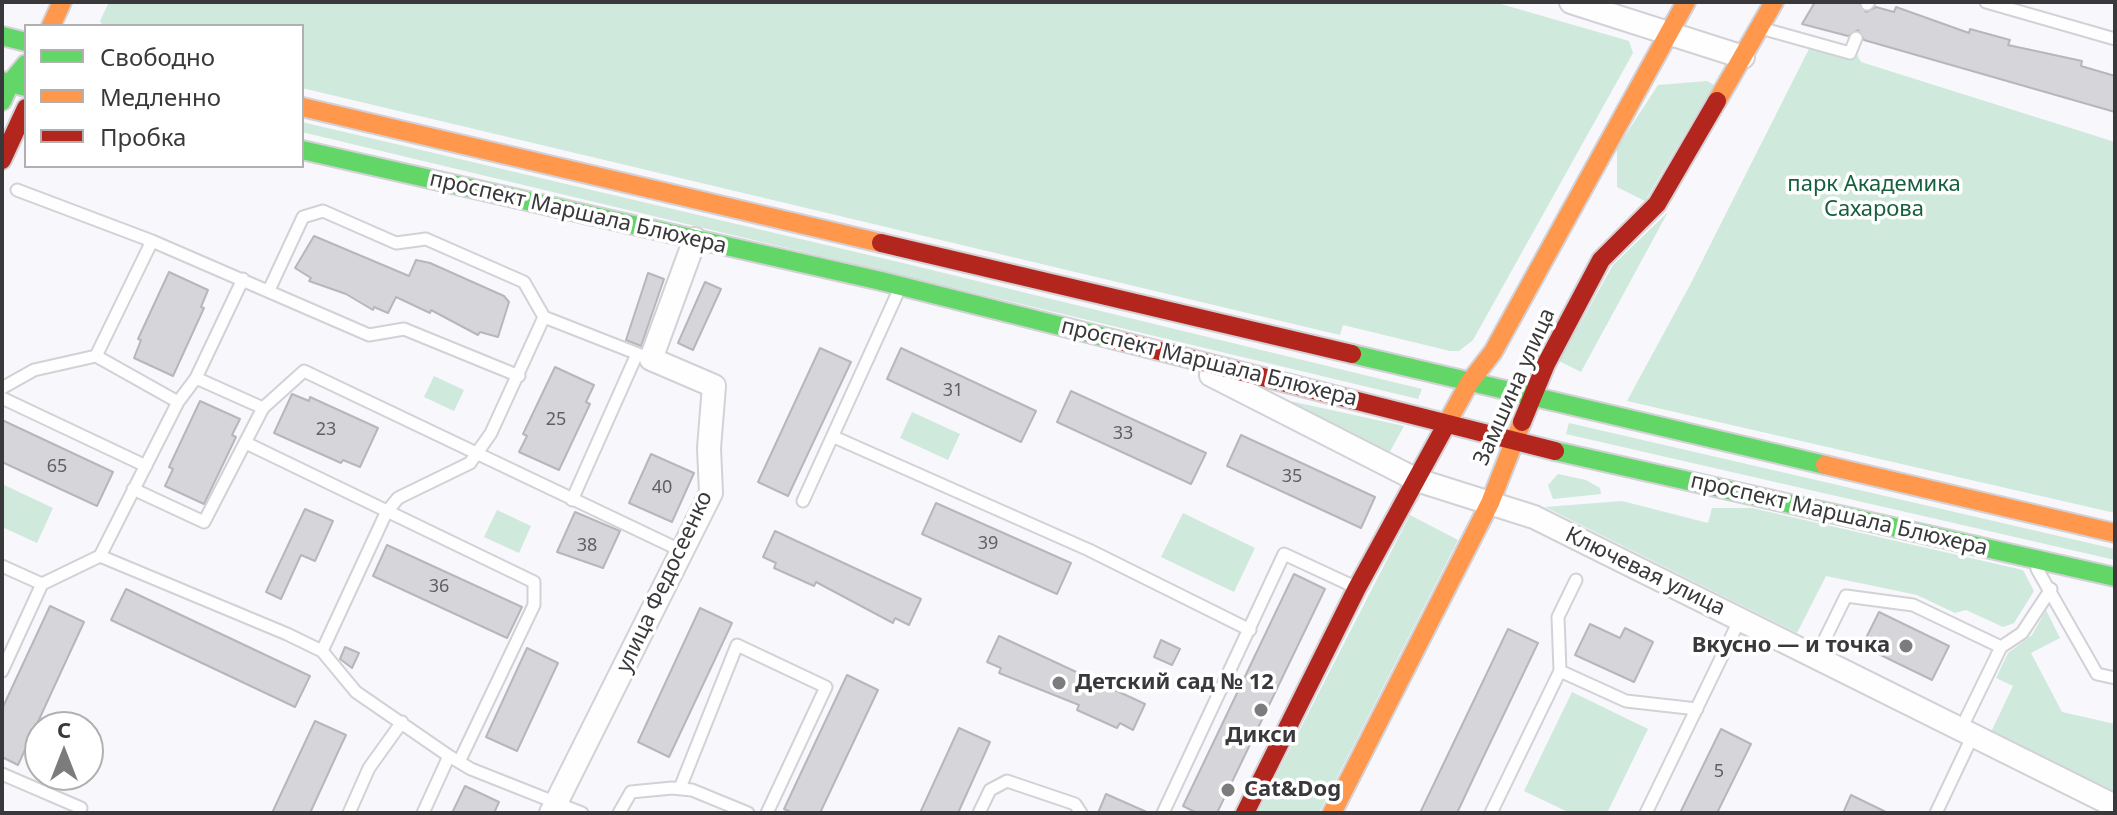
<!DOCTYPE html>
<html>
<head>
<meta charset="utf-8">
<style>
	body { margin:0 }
	#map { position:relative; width:2117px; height:815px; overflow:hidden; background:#f7f7fc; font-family:"Noto Sans",sans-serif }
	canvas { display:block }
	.frame { position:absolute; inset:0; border:4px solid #39393c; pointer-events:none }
	.legend { position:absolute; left:24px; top:24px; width:280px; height:144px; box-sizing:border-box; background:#fff; border:2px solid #b0b0b1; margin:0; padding:10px 14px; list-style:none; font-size:24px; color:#39393c }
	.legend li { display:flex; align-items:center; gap:16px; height:40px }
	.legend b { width:40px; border:2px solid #b0b0b1 }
	.north { position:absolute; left:24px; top:711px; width:80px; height:80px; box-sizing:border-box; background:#fff; border:2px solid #b0b0b1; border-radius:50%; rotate:0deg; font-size:22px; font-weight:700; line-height:32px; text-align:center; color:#39393c }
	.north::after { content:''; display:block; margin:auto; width:28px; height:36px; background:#7c7c7f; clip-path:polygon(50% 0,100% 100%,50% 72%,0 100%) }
</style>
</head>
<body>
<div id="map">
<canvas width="2117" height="815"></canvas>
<div class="frame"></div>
<ul class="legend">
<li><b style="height:10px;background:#63d668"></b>Свободно</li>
<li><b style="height:10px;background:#ff974d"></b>Медленно</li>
<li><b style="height:10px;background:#b3261e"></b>Пробка</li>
</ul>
<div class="north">С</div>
</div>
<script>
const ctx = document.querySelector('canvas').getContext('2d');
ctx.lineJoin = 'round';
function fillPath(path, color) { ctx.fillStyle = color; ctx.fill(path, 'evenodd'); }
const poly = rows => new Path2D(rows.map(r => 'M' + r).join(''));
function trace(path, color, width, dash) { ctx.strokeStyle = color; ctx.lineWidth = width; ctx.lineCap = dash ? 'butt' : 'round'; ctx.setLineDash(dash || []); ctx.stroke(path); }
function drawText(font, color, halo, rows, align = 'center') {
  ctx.font = font + ' "Noto Sans",sans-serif'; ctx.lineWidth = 7; ctx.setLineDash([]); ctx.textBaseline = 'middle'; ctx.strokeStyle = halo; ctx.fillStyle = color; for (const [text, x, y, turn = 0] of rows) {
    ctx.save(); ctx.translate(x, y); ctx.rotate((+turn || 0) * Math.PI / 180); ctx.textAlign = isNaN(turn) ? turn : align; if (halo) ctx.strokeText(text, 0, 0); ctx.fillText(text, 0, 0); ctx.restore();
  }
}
const green = poly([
	[109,2,1494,2,1629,41,1633,53,1473,340,1459,351,1450,351,1343,325,1340,335,302,88,302,26,103,26,100,21],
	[1814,39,1856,53,1861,62,2115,142,2115,513,1627,401,1690,285],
	[1707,81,1714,85,1645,201,1617,187,1617,148,1658,85],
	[302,122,907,264,1422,389,1418,399,302,132],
	[1668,212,1581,372,1559,361,1613,265],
	[434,376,464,390,454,411,424,397],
	[1290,401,1404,426,1387,457],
	[912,412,960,434,948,460,900,438],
	[1569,423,2115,549,2115,560,1566,434],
	[1558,474,1586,480,1600,488,1601,494,1553,499,1548,485],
	[2,484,53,508,37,543,2,527],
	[1622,501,1708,523,1712,508,1752,508,2023,570,2034,591,2014,623,2003,627,1966,610,1955,613,1917,595,1826,576,1797,633,1545,507],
	[497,510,531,526,519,553,484,537],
	[1183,513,1255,548,1234,592,1161,557],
	[1410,515,1458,540,1319,813,1257,813],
	[2046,610,2060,638,2031,653,2062,712,2115,724,2115,793,1991,732,2013,686,1996,678,2008,653,2032,635],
	[1572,692,1648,729,1607,813,1570,813,1524,791]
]);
const building = poly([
	[1815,2,1859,2,1866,12,1876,7,1894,12,1896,7,1969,33,1970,29,2010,40,2008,45,2082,61,2081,66,2115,76,2115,112,1864,40,1858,30,1848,36,1802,24,1815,2],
	[314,236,409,276,416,260,430,263,504,296,509,302,498,337,480,332,478,335,431,310,430,313,396,297,388,313,374,307,373,310,346,294,309,281,311,278,295,268,314,236],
	[169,272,208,290,201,307,204,308,173,376,134,358,141,340,138,339,169,272],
	[648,273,664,279,641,346,626,340,648,273],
	[705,282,721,289,693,350,678,343,705,282],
	[820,348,851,362,788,496,758,482,820,348],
	[901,348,1036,411,1021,442,887,379,901,348],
	[555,367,594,385,586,402,590,404,559,470,519,452,527,436,523,434,555,367],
	[1071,391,1206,453,1191,484,1057,422,1071,391],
	[292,394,309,401,310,397,378,428,360,467,343,460,341,463,274,433,292,394],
	[200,401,240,419,232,435,236,437,204,504,165,486,173,469,169,467,200,401],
	[2,420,113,472,97,506,2,462,2,420],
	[1241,435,1375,497,1361,528,1227,466,1241,435],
	[651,454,694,473,672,522,629,503,651,454],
	[936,503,1071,563,1057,594,922,534,936,503],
	[305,509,333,521,315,561,301,555,281,599,266,592,305,509],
	[575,512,620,531,603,568,557,552,575,512],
	[775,531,921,599,909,625,895,618,893,623,816,582,814,586,774,568,776,563,763,557,775,531],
	[387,545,522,607,507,638,373,576,387,545],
	[1294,574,1325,589,1217,813,1197,813,1183,806,1294,574],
	[126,589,310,676,295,707,111,620,126,589],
	[50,606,84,622,18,765,2,757,2,709,50,606],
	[700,608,732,623,669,757,638,742,700,608],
	[1879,612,1949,646,1932,680,1862,646,1879,612],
	[1590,624,1620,638,1625,628,1653,642,1634,682,1575,655,1590,624],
	[1508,629,1538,643,1481,762,1457,813,1420,813,1508,629],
	[999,636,1145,704,1133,730,1120,723,1117,728,1077,710,1079,705,999,673,1001,668,987,662,999,636],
	[1161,640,1180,649,1172,665,1154,657,1161,640],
	[345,647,359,653,352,668,340,659,345,647],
	[527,648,558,663,517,751,486,737,527,648],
	[847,675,878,690,820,813,793,813,784,809,847,675],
	[315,721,346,735,338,752,310,813,272,813,315,721],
	[959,728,990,742,958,813,920,813,959,728],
	[1721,729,1751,744,1717,813,1680,813,1721,729],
	[465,786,499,802,494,813,452,813,465,786],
	[1106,794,1149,813,1098,813,1106,794],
	[1851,795,1888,813,1843,813,1851,795]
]);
const lane = poly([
	[1986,2,2115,39],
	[1867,4,1869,2],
	[1764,29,1850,53,1856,38],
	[17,190,152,241],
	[269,290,303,217,323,211,396,243,426,239,524,282,544,317,651,359],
	[96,356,152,241,369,335,404,329,519,376],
	[196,378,243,279],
	[2,388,34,370,96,356,178,402],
	[2,398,146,466],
	[834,437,1089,550,1250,630],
	[246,443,534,582,534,605,459,762],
	[133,489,204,522,263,408],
	[572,500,637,354],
	[803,501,899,290],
	[100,556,178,402,196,378,263,408,304,371,682,551],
	[2,566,42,584,2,671],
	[2037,569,2097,674,2115,678],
	[1576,580,1558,617,1560,671,1626,701,1697,709],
	[42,584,100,556,287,634,322,651,356,692,449,756,471,769,582,813],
	[2001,647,2022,633,2051,589],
	[322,651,386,513,398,498,470,463,491,433,544,317],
	[1816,657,1846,596,1913,605,2001,647,1961,729],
	[2,774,81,808,79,813],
	[680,788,737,645,826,687,767,813],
	[349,813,369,768,402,722],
	[423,813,449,756],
	[619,813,631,792,672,788,692,790,748,813],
	[979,813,990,790,1007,781,1075,804,1081,813],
	[1163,813,1284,554,1355,587],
	[1491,813,1560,671],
	[1646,813,1740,619],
	[1936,813,1973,735]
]);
const street = poly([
	[1571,2,1743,57],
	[1211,375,1417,480,1534,517,2115,806],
	[551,813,711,493,709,448,714,386,651,359,695,239]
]);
const fast = poly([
	[2,36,26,42],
	[2,81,26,87],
	[2,101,10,83,26,64],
	[302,150,881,281,1116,340],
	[1352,354,1825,465],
	[1555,451,2115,577]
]);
const slow = poly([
	[51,26,62,2],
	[1717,101,1774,2],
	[302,107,881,243],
	[1446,425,1469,383,1493,352,1686,2],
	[1825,465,2115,533],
	[1332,813,1490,503,1522,422]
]);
const jam = poly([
	[2,160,26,108],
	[881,243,1352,354],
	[1116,340,1555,451],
	[1522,422,1546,364,1601,260,1657,204,1717,101],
	[1245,813,1357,588,1446,425]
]);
const markers = [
	[1906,646,8,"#7c7c7f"],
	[1059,683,8,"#7c7c7f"],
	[1261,710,8,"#7c7c7f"],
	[1228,790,8,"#7c7c7f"]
];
const numberNames = [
	["31",953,391],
	["25",556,420],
	["23",326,430],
	["33",1123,434],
	["65",57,467],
	["35",1292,477],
	["40",662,488],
	["39",988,544],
	["38",587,546],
	["36",439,587],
	["5",1719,772]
];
const parkNames = [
	["парк Академика",1874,185],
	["Сахарова",1874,210]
];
const streetNames = [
	["проспект Маршала Блюхера",578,213,13],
	["проспект Маршала Блюхера",1209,363,14],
	["Замшина улица",1515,387,-66],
	["проспект Маршала Блюхера",1839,515,13],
	["Ключевая улица",1645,572,26],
	["улица Федосеенко",665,582,-65]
];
const poiNames = [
	["Вкусно — и точка",1890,646,"right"],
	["Детский сад № 12",1075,683],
	["Дикси",1261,736,"center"],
	["Cat&Dog",1244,790]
];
fillPath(green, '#cfe9dc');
fillPath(building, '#d6d6da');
trace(building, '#b7b7bb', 2);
trace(lane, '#d2d2d6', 15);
trace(street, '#d2d2d6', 26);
trace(fast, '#d2d2d6', 22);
trace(slow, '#d2d2d6', 22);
trace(jam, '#d2d2d6', 22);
trace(lane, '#fefeff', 11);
trace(street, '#fefeff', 22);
trace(fast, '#63d668', 18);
trace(slow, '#ff974d', 18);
trace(jam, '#b3261e', 18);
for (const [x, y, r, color] of markers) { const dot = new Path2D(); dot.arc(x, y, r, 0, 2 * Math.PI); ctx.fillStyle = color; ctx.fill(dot); trace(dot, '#fff', 3); }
drawText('18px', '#606064', null, numberNames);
drawText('22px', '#145f3d', '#fff', parkNames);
drawText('22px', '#39393c', '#fff', streetNames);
drawText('bold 22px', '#39393c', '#fff', poiNames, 'left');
</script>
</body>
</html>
